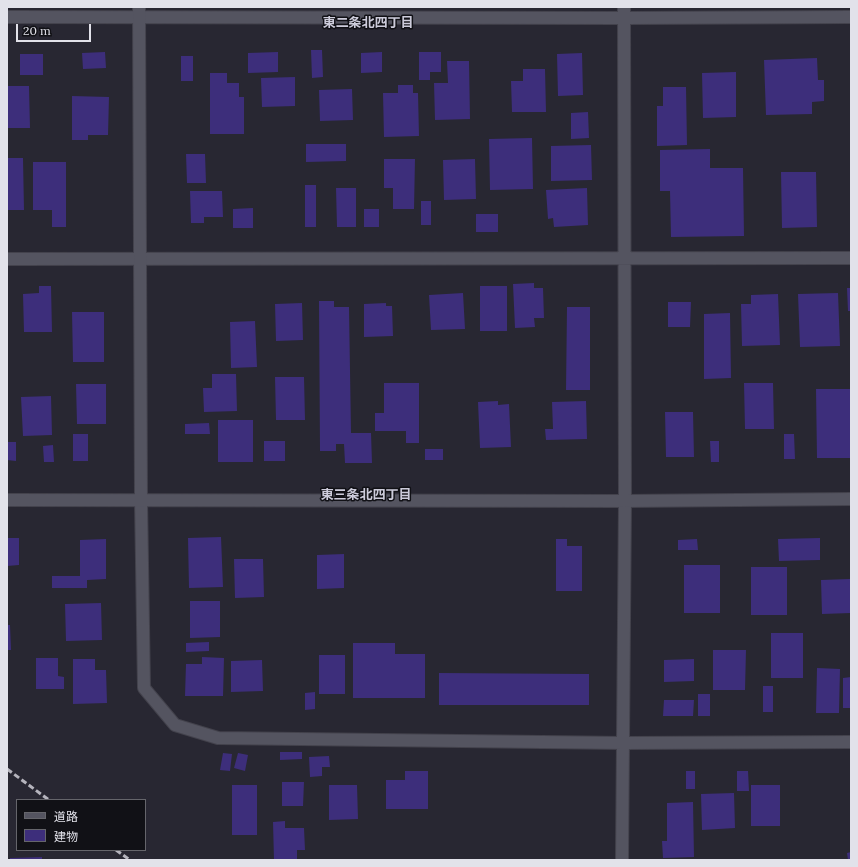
<!DOCTYPE html>
<html>
<head>
<meta charset="utf-8">
<style>
	body { margin:0 }
	#map { position:relative; width:858px; height:867px; overflow:hidden; background:#282732; font-family:Lora,"Noto Sans JP",serif }
	canvas { display:block }
	.frame { position:absolute; inset:0; border:8px solid #e2e2ea; pointer-events:none }
	.legend { position:absolute; left:16px; top:799px; width:130px; height:52px; box-sizing:border-box; background:#111116; border:1px solid #65656b; margin:0; padding:5px 7px; list-style:none; font-size:12px; color:#e2e2ea }
	.legend li { display:flex; align-items:center; gap:8px; height:20px }
	.legend b { width:20px; border:1px solid #65656b }
	.scale { position:absolute; left:16px; top:24px; width:75px; height:18px; box-sizing:border-box; border:2px solid #e2e2ea; border-top:0; padding-left:5px; font-size:12px; line-height:14px; white-space:nowrap; color:#e2e2ea; -webkit-text-stroke:3px #111116; paint-order:stroke }
</style>
</head>
<body>
<div id="map">
<canvas width="858" height="867"></canvas>
<div class="frame"></div>
<ul class="legend">
<li><b style="height:5px;background:#545460"></b>道路</li>
<li><b style="height:11px;background:#3d2e7b"></b>建物</li>
</ul>
<div class="scale">20 m</div>
</div>
<script>
const ctx = document.querySelector('canvas').getContext('2d');
ctx.lineJoin = 'round';
function fillPath(path, color) { ctx.fillStyle = color; ctx.fill(path, 'evenodd'); }
const poly = rows => new Path2D(rows.map(r => 'M' + r).join(''));
function trace(path, color, width, dash) { ctx.strokeStyle = color; ctx.lineWidth = width; ctx.lineCap = dash ? 'butt' : 'round'; ctx.setLineDash(dash || []); ctx.stroke(path); }
function drawText(font, color, halo, rows, align = 'center') {
  ctx.font = font + ' Lora,"Noto Sans JP",serif'; ctx.lineWidth = 3; ctx.setLineDash([]); ctx.textBaseline = 'middle'; ctx.strokeStyle = halo; ctx.fillStyle = color; for (const [text, x, y, turn = 0] of rows) {
    ctx.save(); ctx.translate(x, y); ctx.rotate((+turn || 0) * Math.PI / 180); ctx.textAlign = isNaN(turn) ? turn : align; if (halo) ctx.strokeText(text, 0, 0); ctx.fillText(text, 0, 0); ctx.restore();
  }
}
const building = poly([
	[311,50,322,50,323,77,312,78],
	[105,52,106,68,83,69,82,53],
	[278,52,278,72,248,73,248,53],
	[382,52,382,72,361,73,361,53],
	[419,52,441,52,441,72,430,72,430,80,419,80],
	[582,53,583,95,558,96,557,54],
	[20,54,43,54,43,75,20,75],
	[181,56,193,56,193,81,181,81],
	[817,58,818,80,824,80,824,101,812,102,812,114,766,115,764,60],
	[447,61,469,61,470,119,435,120,434,83,448,83],
	[523,69,545,69,546,112,512,112,511,81,523,81],
	[736,72,736,117,703,118,702,73],
	[210,73,227,73,227,83,239,83,239,97,244,97,244,134,210,134],
	[295,77,295,106,262,107,261,78],
	[398,85,413,85,413,93,418,93,419,136,384,137,383,93,398,93],
	[7,86,29,86,30,128,7,128],
	[663,87,686,87,687,145,657,146,657,106,663,106],
	[352,89,353,120,320,121,319,90],
	[72,96,109,97,108,135,88,135,88,140,72,140],
	[588,112,589,138,571,139,571,113],
	[532,138,533,189,490,190,489,139],
	[306,144,346,144,346,161,306,162],
	[591,145,592,180,551,181,551,146],
	[710,149,710,168,743,168,744,236,671,237,670,191,660,191,660,150],
	[186,154,205,154,206,183,187,183],
	[7,158,23,158,24,210,7,210],
	[384,159,415,159,414,209,393,209,393,188,384,188],
	[475,159,476,199,444,200,443,160],
	[33,162,66,162,66,227,52,227,52,210,33,210],
	[781,172,816,172,817,227,782,228],
	[305,185,316,185,316,227,305,227],
	[336,188,356,188,356,227,337,227],
	[587,188,588,225,554,227,553,218,548,219,546,190],
	[190,191,222,191,223,217,204,217,204,223,191,223],
	[421,201,431,201,431,225,421,225],
	[253,208,253,228,233,228,233,209],
	[364,209,379,209,379,227,364,227],
	[476,214,498,214,498,232,476,232],
	[534,283,534,288,543,288,544,318,534,318,535,327,515,328,513,284],
	[39,286,51,286,52,332,24,332,23,294,39,293],
	[480,286,507,286,507,331,480,331],
	[847,288,851,288,851,311,848,311],
	[463,293,465,329,431,330,429,295],
	[838,293,840,346,800,347,798,294],
	[778,294,780,345,742,346,741,304,751,304,751,295],
	[319,301,334,301,334,307,349,307,351,433,371,433,372,463,345,463,344,444,336,444,336,451,320,451],
	[668,302,691,302,690,327,668,327],
	[302,303,303,340,276,341,275,304],
	[386,303,386,306,392,306,393,336,364,337,364,304],
	[567,307,590,307,590,390,566,390],
	[72,312,104,312,104,362,73,362],
	[730,313,731,378,704,379,704,314],
	[255,321,257,367,231,368,230,322],
	[212,374,236,374,237,411,204,412,203,388,212,388],
	[275,377,304,377,305,420,276,420],
	[384,383,419,383,419,443,406,443,406,431,375,431,375,413,384,413],
	[744,383,773,383,774,429,745,429],
	[76,384,106,384,106,424,77,424],
	[816,389,851,389,851,458,817,458],
	[51,396,52,435,23,436,21,397],
	[498,401,498,405,509,404,511,447,480,448,478,402],
	[586,401,587,439,546,440,545,429,553,429,552,402],
	[665,412,693,412,694,457,666,457],
	[218,420,253,420,253,462,218,462],
	[209,423,210,434,185,434,185,424],
	[73,434,88,434,88,461,73,461],
	[784,434,794,434,795,459,784,459],
	[264,441,285,441,285,461,264,461],
	[710,441,719,441,719,462,711,462],
	[7,442,16,442,16,461,7,460],
	[53,445,54,462,44,462,43,446],
	[425,449,443,449,443,460,425,460],
	[221,537,223,587,189,588,188,538],
	[7,538,19,538,19,565,7,566],
	[820,538,820,560,779,561,778,539],
	[106,539,106,579,87,580,87,588,52,588,52,576,80,576,80,540],
	[556,539,567,539,567,546,582,546,582,591,556,591],
	[697,539,698,550,678,550,678,540],
	[344,554,344,588,317,589,317,555],
	[234,559,263,559,264,597,235,598],
	[684,565,720,565,720,613,684,613],
	[751,567,787,567,787,615,751,615],
	[850,579,851,613,822,614,821,580],
	[190,601,220,601,220,637,190,638],
	[101,603,102,640,66,641,65,604],
	[7,625,10,625,11,650,7,650],
	[771,633,803,633,803,678,771,678],
	[209,642,209,651,186,652,186,643],
	[353,643,395,643,395,654,425,654,425,698,353,698],
	[713,650,746,650,745,690,713,690],
	[319,655,345,655,345,694,319,694],
	[202,657,224,658,223,696,185,696,186,664,202,664],
	[36,658,58,658,58,676,64,677,64,689,36,689],
	[73,659,95,659,95,670,106,670,107,703,73,704],
	[694,659,694,681,664,682,664,660],
	[262,660,263,691,231,692,231,661],
	[817,668,840,669,839,713,816,713],
	[439,673,589,674,589,705,439,705],
	[851,677,851,708,843,708,843,678],
	[763,686,773,686,773,712,763,712],
	[315,692,315,709,305,710,305,693],
	[698,694,710,694,710,716,698,716],
	[664,700,694,700,693,716,663,716],
	[280,752,302,752,302,759,280,760],
	[223,753,232,754,230,771,220,770],
	[238,753,248,755,245,771,234,768],
	[329,756,330,767,322,767,322,776,310,777,309,757],
	[405,771,428,771,428,809,386,809,386,780,405,780],
	[686,771,695,771,695,789,686,789],
	[737,771,748,771,749,791,737,791],
	[282,782,304,782,303,806,282,806],
	[232,785,257,785,257,835,232,835],
	[329,785,357,785,358,819,329,820],
	[751,785,780,785,780,826,751,826],
	[734,793,735,828,702,830,701,794],
	[693,802,694,857,663,858,662,841,667,841,667,803],
	[285,821,285,828,304,828,305,850,297,850,297,860,274,860,273,822],
	[851,852,851,860,848,860,847,853],
	[42,857,42,860,10,860,10,858]
]);
const minor = poly([
	[7,17,625,18,851,17],
	[7,259,851,258],
	[141,500,144,688,175,725,218,738,623,743,851,742],
	[622,860,625,501,624,7]
]);
const tertiary = poly([
	[139,7,141,500],
	[7,500,625,501,851,499]
]);
const rail = poly([
	[7,769,49,800],
	[116,850,130,860]
]);
const neighbourhoodNames = [
	["東二条北四丁目",368,23],
	["東三条北四丁目",366,495]
];
fillPath(building, '#3d2e7b');
trace(minor, '#43424c', 14);
trace(tertiary, '#43424c', 14);
trace(minor, '#545460', 12);
trace(tertiary, '#545460', 12);
trace(rail, '#b5b4bd', 3, [6, 3]);
drawText('bold 13px', '#cdccdb', '#111116', neighbourhoodNames);
</script>
</body>
</html>
